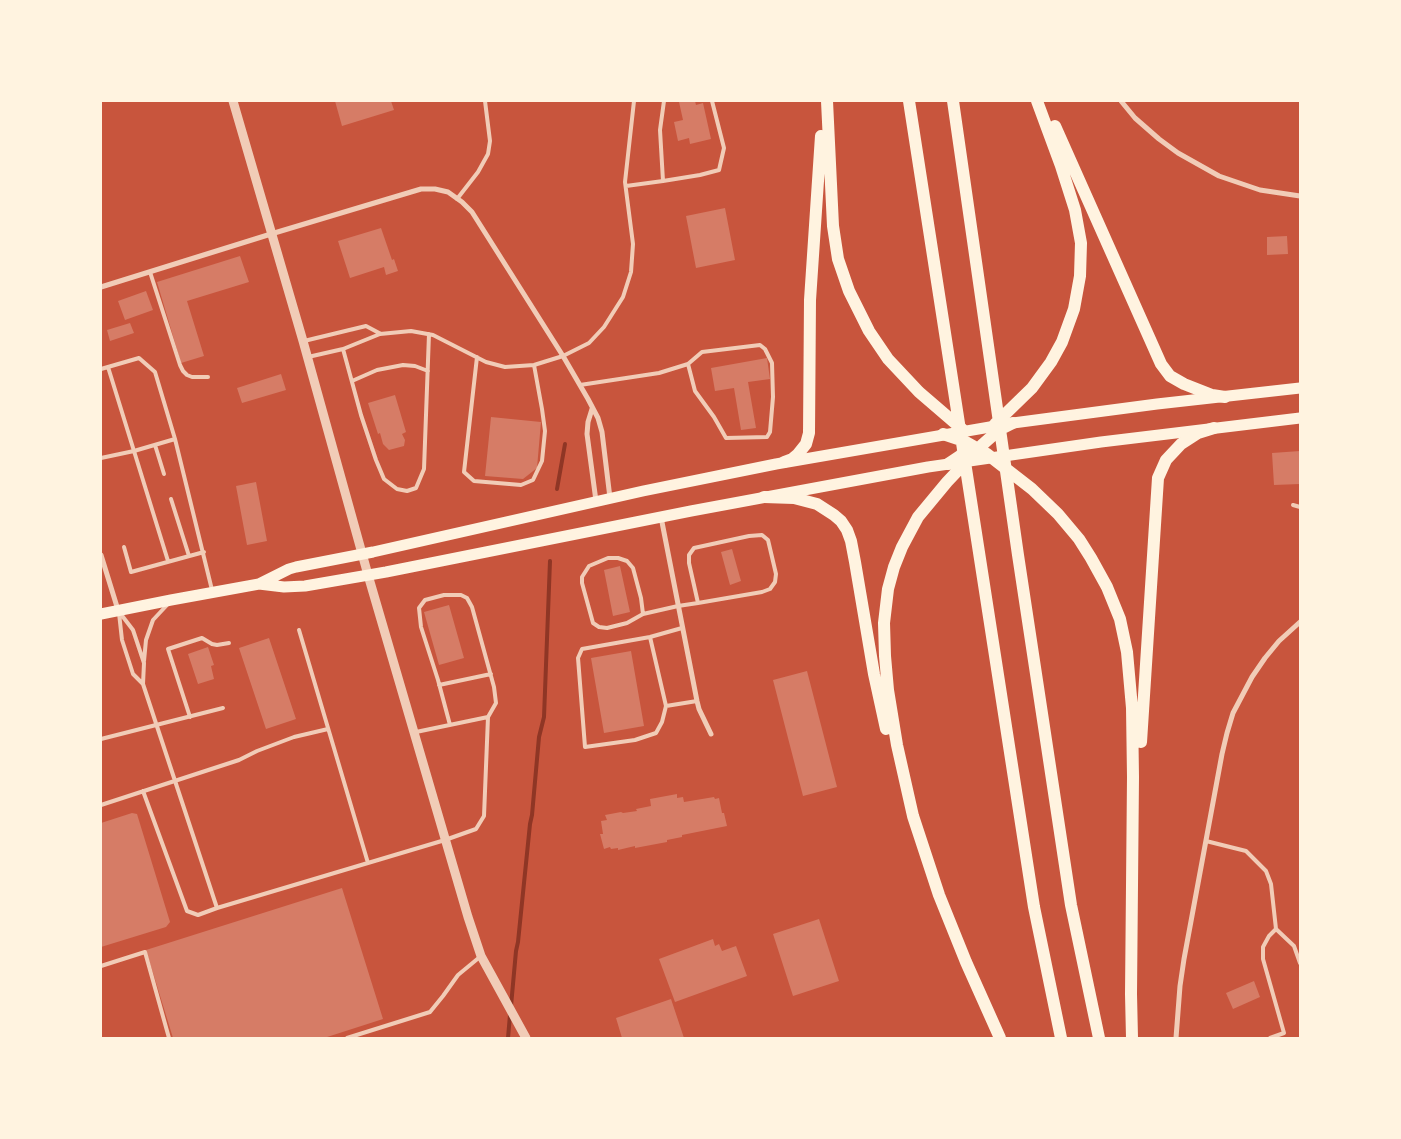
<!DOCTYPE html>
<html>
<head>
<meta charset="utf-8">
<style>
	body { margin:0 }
	#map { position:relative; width:1401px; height:1139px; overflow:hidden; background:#c8553d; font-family:"Fira Sans",sans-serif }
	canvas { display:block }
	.frame { position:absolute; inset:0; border:102px solid #fff3e0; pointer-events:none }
</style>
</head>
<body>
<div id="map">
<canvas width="1401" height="1139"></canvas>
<div class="frame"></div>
</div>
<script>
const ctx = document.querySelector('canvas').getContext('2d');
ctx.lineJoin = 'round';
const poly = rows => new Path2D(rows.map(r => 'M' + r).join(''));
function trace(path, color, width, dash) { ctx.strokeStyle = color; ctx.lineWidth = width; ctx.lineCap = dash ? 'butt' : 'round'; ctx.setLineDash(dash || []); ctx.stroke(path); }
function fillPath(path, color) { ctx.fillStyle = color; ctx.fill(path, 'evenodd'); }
const stream = poly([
	[557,489,565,444],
	[511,1006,516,951,518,942,530,824,532,815,539,737,544,717,550,561],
	[508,1038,510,1015]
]);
const building = poly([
	[335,101,391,101,394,110,342,126],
	[681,101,695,101,696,105,703,103,711,139,690,144,689,138,678,141,674,122,683,120,679,102],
	[725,208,735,260,696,268,686,216],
	[381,228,392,260,394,259,398,271,386,275,384,267,350,278,338,241],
	[1287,236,1288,254,1267,255,1267,237],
	[240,256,249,282,187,301,204,356,181,363,157,282],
	[146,291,153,310,125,320,118,301],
	[130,323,134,333,110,341,107,330],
	[767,358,770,379,748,382,756,428,741,430,734,388,715,391,711,368],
	[281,374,286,390,242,403,237,388],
	[395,395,406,432,402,434,405,440,404,446,389,450,383,444,380,433,378,434,368,403],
	[491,417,541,422,537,468,523,479,485,476],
	[1300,451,1300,484,1274,485,1272,453],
	[256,482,267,541,247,545,236,486],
	[732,549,741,581,730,585,721,552],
	[620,566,630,612,613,616,604,570],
	[449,605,464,658,439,665,424,612],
	[269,638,296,719,266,729,239,648],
	[208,647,214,665,211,666,214,679,198,684,188,654],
	[631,651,644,726,604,733,591,658],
	[807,671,837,787,803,796,773,680],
	[677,794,677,798,683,797,684,802,714,797,715,799,719,798,722,813,724,813,727,826,682,835,682,837,667,840,667,842,635,848,635,846,618,850,618,848,611,849,610,847,604,849,600,834,603,834,601,821,607,820,605,815,621,812,623,813,637,811,636,809,651,806,650,799],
	[132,813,137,814,170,922,166,927,101,947,101,823],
	[342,888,383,1019,324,1038,173,1038,146,950],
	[819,919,839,981,793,996,773,934],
	[713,939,715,946,719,944,722,951,736,946,747,976,675,1002,659,959],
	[1254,981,1260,997,1233,1009,1226,993],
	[671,999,684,1038,622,1038,616,1018]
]);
const service = poly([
	[664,101,660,130,663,181,700,175,719,170,724,148,712,101],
	[626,186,663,181],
	[457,199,478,172,488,154,490,141,485,101],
	[150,272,180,365,183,371,187,375,192,377,208,377],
	[304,341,366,326,381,334],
	[343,349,361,415,376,460,384,479,397,489,407,491,416,488,424,469,429,334],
	[308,357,343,349,380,334,411,331,433,335,486,362,505,367,534,365,563,356,589,343,604,327,623,297,631,272,633,244,625,182,634,101],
	[477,357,464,472,474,481,521,485,533,480,542,461,545,431,542,409,534,365],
	[108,367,168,561],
	[101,369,139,358,155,372,175,439],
	[352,381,377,370,403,365,415,366,428,371],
	[580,385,659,373,688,364,702,352,760,345,765,349,772,363,773,397,770,432,767,437,726,438,714,417,695,391,688,364],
	[155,445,164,474],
	[101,458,134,451,175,439,212,590],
	[171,499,189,556],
	[1293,505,1300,507],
	[124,547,131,572,204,552],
	[119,613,122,640,133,674,143,684],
	[120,613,133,630,144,663,143,684,217,908,445,840,476,829,484,816,488,717,496,703,494,687,472,607,467,598,461,595,444,595,425,600,419,608,421,627,438,680,450,725],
	[643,614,641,598,633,568,627,561,618,558,608,558,589,566,582,577,582,583,593,623,599,627,607,628,627,623,643,614,678,606,698,603,762,592,770,589,775,582,776,574,768,540,762,535,749,536,694,548,689,555,689,563,698,603],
	[299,630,368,863],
	[650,637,666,706,662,722,656,733,635,740,585,747,578,658,582,649,650,637,682,628],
	[144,661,146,640,153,620,167,605],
	[439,685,491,674],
	[666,706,697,701],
	[190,717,168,649,202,638,212,644,217,645,229,643],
	[416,732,488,717],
	[101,739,223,708],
	[143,791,187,911,198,915,217,908],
	[101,805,239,760,257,751,294,737,328,729],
	[1206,841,1246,851,1266,871,1271,884,1276,929,1269,936,1263,947,1263,959,1284,1033,1270,1038],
	[1276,929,1294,946,1300,963],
	[101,966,145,952,169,1038],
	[347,1038,430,1012,443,996,458,975,481,956]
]);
const minor = poly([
	[1121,101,1135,118,1159,139,1178,153,1219,176,1260,190,1300,196],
	[101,287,271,234,421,189,435,189,448,192,462,202,472,212,563,356,588,399,598,418,602,432,610,498],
	[592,409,588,422,587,434,596,501],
	[661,517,697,701,699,709,711,734],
	[101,555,118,610],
	[1176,1038,1180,986,1184,959,1222,754,1227,733,1233,713,1252,677,1265,658,1279,641,1300,622]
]);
const tertiary = poly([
	[233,101,303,341,368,575,468,917,481,956,526,1038]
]);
const primary = poly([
	[259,584,289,569,296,567,373,552,643,491,776,464,1013,423,1157,404,1300,388],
	[101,614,171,600,259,584,284,587,305,586,386,572,691,511,928,467,1101,442,1300,418]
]);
const motorway = poly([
	[827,101,833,226,838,259,849,291,869,331,888,359,919,392,962,429],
	[909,101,1034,907,1061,1038],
	[953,101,1018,555,1071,905,1099,1038],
	[1055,126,1161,364,1170,376,1184,384,1212,395,1225,397],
	[995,424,1032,388,1051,362,1062,342,1074,309,1080,276,1081,243,1075,210,1061,166,1037,101],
	[943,434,964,441,987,454,1032,489,1058,514,1079,539,1091,558,1107,587,1120,619,1127,652,1132,708,1133,777,1131,994,1132,1038],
	[784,462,792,459,798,454,806,444,809,433,810,300,821,136],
	[948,464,960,456,967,449],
	[764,497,794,498,817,504,834,515,841,521,847,530,851,541,855,562,874,674,886,729],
	[1141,742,1158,478,1166,460,1181,444,1198,433,1214,428],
	[1000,1038,966,962,939,895,913,816,897,745,888,690,885,656,884,623,888,589,894,567,902,547,918,517,947,482,982,445,999,430,1013,423]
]);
trace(stream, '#8f3625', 4);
fillPath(building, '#d67c66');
trace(service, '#f1ccb7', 4);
trace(minor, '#f1ccb7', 5);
trace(tertiary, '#f1ccb7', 9);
trace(primary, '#fff3e0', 11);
trace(motorway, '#fff3e0', 12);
</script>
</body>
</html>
